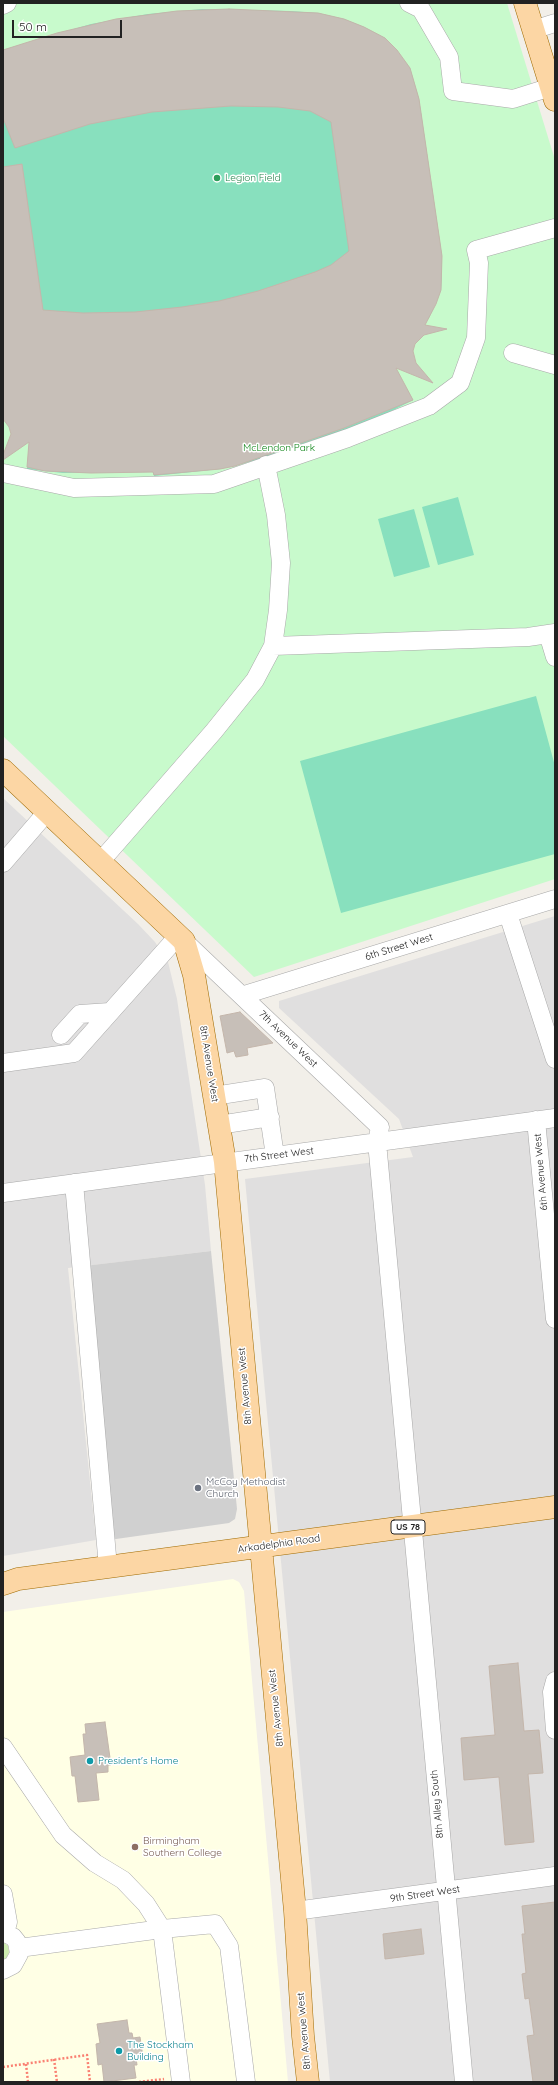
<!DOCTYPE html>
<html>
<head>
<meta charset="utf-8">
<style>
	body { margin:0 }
	#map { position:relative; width:558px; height:2085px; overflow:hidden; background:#f2efe9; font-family:Quicksand,sans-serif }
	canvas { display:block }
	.frame { position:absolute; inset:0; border:4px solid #222; pointer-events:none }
	.scale { position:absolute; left:12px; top:20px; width:110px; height:18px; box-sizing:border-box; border:2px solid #222; border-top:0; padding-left:5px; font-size:12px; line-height:14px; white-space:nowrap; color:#222; -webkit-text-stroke:3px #fff; paint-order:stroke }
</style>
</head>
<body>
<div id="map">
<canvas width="558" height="2085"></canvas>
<div class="frame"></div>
<div class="scale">50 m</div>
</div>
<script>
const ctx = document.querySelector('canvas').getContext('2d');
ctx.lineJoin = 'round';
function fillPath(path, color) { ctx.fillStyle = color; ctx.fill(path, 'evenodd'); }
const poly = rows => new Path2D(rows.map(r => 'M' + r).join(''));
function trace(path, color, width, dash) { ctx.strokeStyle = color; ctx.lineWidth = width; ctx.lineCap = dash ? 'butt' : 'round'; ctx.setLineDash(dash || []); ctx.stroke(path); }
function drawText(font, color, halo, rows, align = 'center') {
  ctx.font = font + ' Quicksand,sans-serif'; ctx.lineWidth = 3; ctx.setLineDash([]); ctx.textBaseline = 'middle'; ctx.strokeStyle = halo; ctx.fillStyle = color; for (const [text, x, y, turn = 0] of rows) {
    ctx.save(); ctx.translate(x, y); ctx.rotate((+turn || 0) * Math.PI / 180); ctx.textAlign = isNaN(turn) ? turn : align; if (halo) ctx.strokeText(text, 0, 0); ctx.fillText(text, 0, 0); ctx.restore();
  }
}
const residential = poly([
	[3,798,138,924,155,942,168,962,177,999,205,1185,211,1251,68,1268,96,1540,3,1556],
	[555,916,555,2082,330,2082,245,1179,413,1157,399,1119,279,1008,279,1001]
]);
const education = poly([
	[233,1579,239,1582,244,1591,288,2082,3,2082,3,1612]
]);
const religious = poly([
	[211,1251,237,1509,235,1519,229,1523,109,1540,84,1266]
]);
const grass = poly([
	[3,1942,8,1946,9,1952,7,1957,3,1960]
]);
const park = poly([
	[3,3,507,3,555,160,555,879,254,977,3,736]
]);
const pitch = poly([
	[202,9,290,11,318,13,344,19,364,27,385,38,410,68,419,99,442,256,442,273,441,290,429,318,419,329,388,355,413,400,374,420,293,447,294,451,220,469,154,476,153,472,63,473,27,469,31,420,3,412,3,50,91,24,148,14],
	[458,497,474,555,438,565,422,507],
	[414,509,430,567,394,577,378,519],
	[536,696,555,766,555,854,341,913,300,761]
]);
const building = poly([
	[229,9,318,13,344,19,364,27,385,38,397,50,410,68,419,99,442,256,441,290,436,304,425,325,447,329,424,335,415,344,413,351,416,363,433,383,396,368,413,400,344,428,235,466,220,469,154,475,153,472,91,473,45,471,27,467,29,442,3,460,3,455,11,434,9,427,3,419,3,167,22,164,43,310,83,313,135,312,182,307,219,301,258,291,315,272,331,265,349,251,331,122,310,111,278,107,231,106,152,112,90,124,15,148,3,118,3,50,57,33,116,19,177,11,229,9],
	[240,1012,273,1043,247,1048,248,1055,236,1057,234,1051,227,1053,220,1016,240,1012],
	[518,1663,524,1731,539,1730,543,1773,528,1774,534,1842,505,1845,499,1777,464,1780,461,1738,495,1735,489,1666,518,1663],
	[105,1722,111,1765,108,1765,108,1772,96,1773,99,1800,78,1802,75,1776,72,1776,70,1757,85,1755,83,1734,86,1734,85,1724,105,1722],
	[555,1902,555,2082,533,2082,527,2036,534,2035,529,1998,525,1999,522,1974,526,1973,522,1934,525,1934,522,1906,555,1902],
	[421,1929,424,1954,385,1959,383,1934,421,1929],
	[127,2020,129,2033,132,2033,133,2038,140,2037,143,2057,136,2058,137,2065,134,2065,136,2078,104,2082,102,2064,98,2065,96,2044,100,2043,97,2024,127,2020]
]);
const path = poly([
	[54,2059,57,2082],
	[26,2064,28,2082],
	[3,2067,87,2055,90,2082],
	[139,2082,164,2079]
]);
const minor = poly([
	[409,3,421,9,449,57,453,91,513,99,551,87],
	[3,5,7,3],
	[533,30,555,23],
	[513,353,555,365],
	[3,473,74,488,214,484,348,438,429,406,460,383,476,338,479,263,476,250,555,228],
	[548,634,555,657],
	[273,646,528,637,555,633],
	[100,862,214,731,255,680,273,646,278,610,281,563,276,515,266,465],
	[3,863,47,812],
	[508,914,555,1059],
	[184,941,380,1127,377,1142,464,2082],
	[244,995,555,899],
	[61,1035,80,1014,110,1012],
	[3,1063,74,1053,179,935],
	[214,1096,265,1088,275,1156],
	[536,1120,555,1319],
	[219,1125,270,1117],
	[74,1183,108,1567],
	[3,1193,555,1118],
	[555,1681,552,1692,555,1730],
	[3,1747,63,1835,95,1863,123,1880,146,1904,162,1929,181,2082],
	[3,1894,8,1922,5,1933],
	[295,1911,555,1876],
	[3,1932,13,1937,17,1942,19,1954,13,1965,3,1970],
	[19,1948,162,1929,215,1924,229,1946,246,2082]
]);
const major = poly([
	[525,3,555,100],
	[3,770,184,941,194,975,225,1162,295,1911,303,2036,308,2082],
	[3,1584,18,1579,555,1507]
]);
const markers = [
	[217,178,4,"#2e9e5b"],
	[198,1488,4,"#6b7280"],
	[90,1761,4,"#0f9aa8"],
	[135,1847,4,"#8d6e63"],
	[119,2051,4,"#0f9aa8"]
];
const shields = [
	[408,1527,34]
];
const shieldNames = [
	["US 78",408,1527]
];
const leisureNames = [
	["Legion Field",225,178]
];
const parkNames = [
	["McLendon Park",279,448]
];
const streetNames = [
	["6th Street West",399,947,-17],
	["7th Avenue West",288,1039,44],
	["8th Avenue West",209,1064,81],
	["7th Street West",279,1155,-7],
	["6th Avenue West",541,1172,-95],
	["8th Avenue West",245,1386,-95],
	["Arkadelphia Road",279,1544,-8],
	["8th Avenue West",276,1708,-96],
	["8th Alley South",437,1804,-95],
	["9th Street West",425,1894,-8],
	["8th Avenue West",304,2031,-95]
];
const worshipNames = [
	["McCoy Methodist",206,1482],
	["Church",206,1494]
];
const cultureNames = [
	["President's Home",98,1761],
	["The Stockham",127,2045],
	["Building",127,2057]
];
const educationNames = [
	["Birmingham",143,1841],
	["Southern College",143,1853]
];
fillPath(residential, '#e0dfdf');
fillPath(education, '#ffffe5');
fillPath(religious, '#d0d0d0');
fillPath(grass, '#cdebb0');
fillPath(park, '#c8facc');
fillPath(pitch, '#88e0be');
fillPath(building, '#c7bfb8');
trace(building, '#c4b6ab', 1);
trace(minor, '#a9a9a9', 19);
trace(major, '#a06b00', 23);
trace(path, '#fa8072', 2.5, [2, 2]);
trace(minor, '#fff', 18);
trace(major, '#fcd6a4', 22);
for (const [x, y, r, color] of markers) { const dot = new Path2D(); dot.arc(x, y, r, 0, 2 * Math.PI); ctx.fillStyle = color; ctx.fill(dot); trace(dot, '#fff', 1.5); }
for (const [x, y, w] of shields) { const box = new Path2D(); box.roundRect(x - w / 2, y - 7, w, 14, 3); ctx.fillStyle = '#fff'; ctx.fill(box); trace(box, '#222', 1); }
drawText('bold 9px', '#222', null, shieldNames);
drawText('10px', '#27864d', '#fff', leisureNames, 'left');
drawText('10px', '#0c8416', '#fff', parkNames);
drawText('10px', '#222', '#fff', streetNames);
drawText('10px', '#5b616d', '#fff', worshipNames, 'left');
drawText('10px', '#0d838f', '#fff', cultureNames, 'left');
drawText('10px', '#785e54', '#fff', educationNames, 'left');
</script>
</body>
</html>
